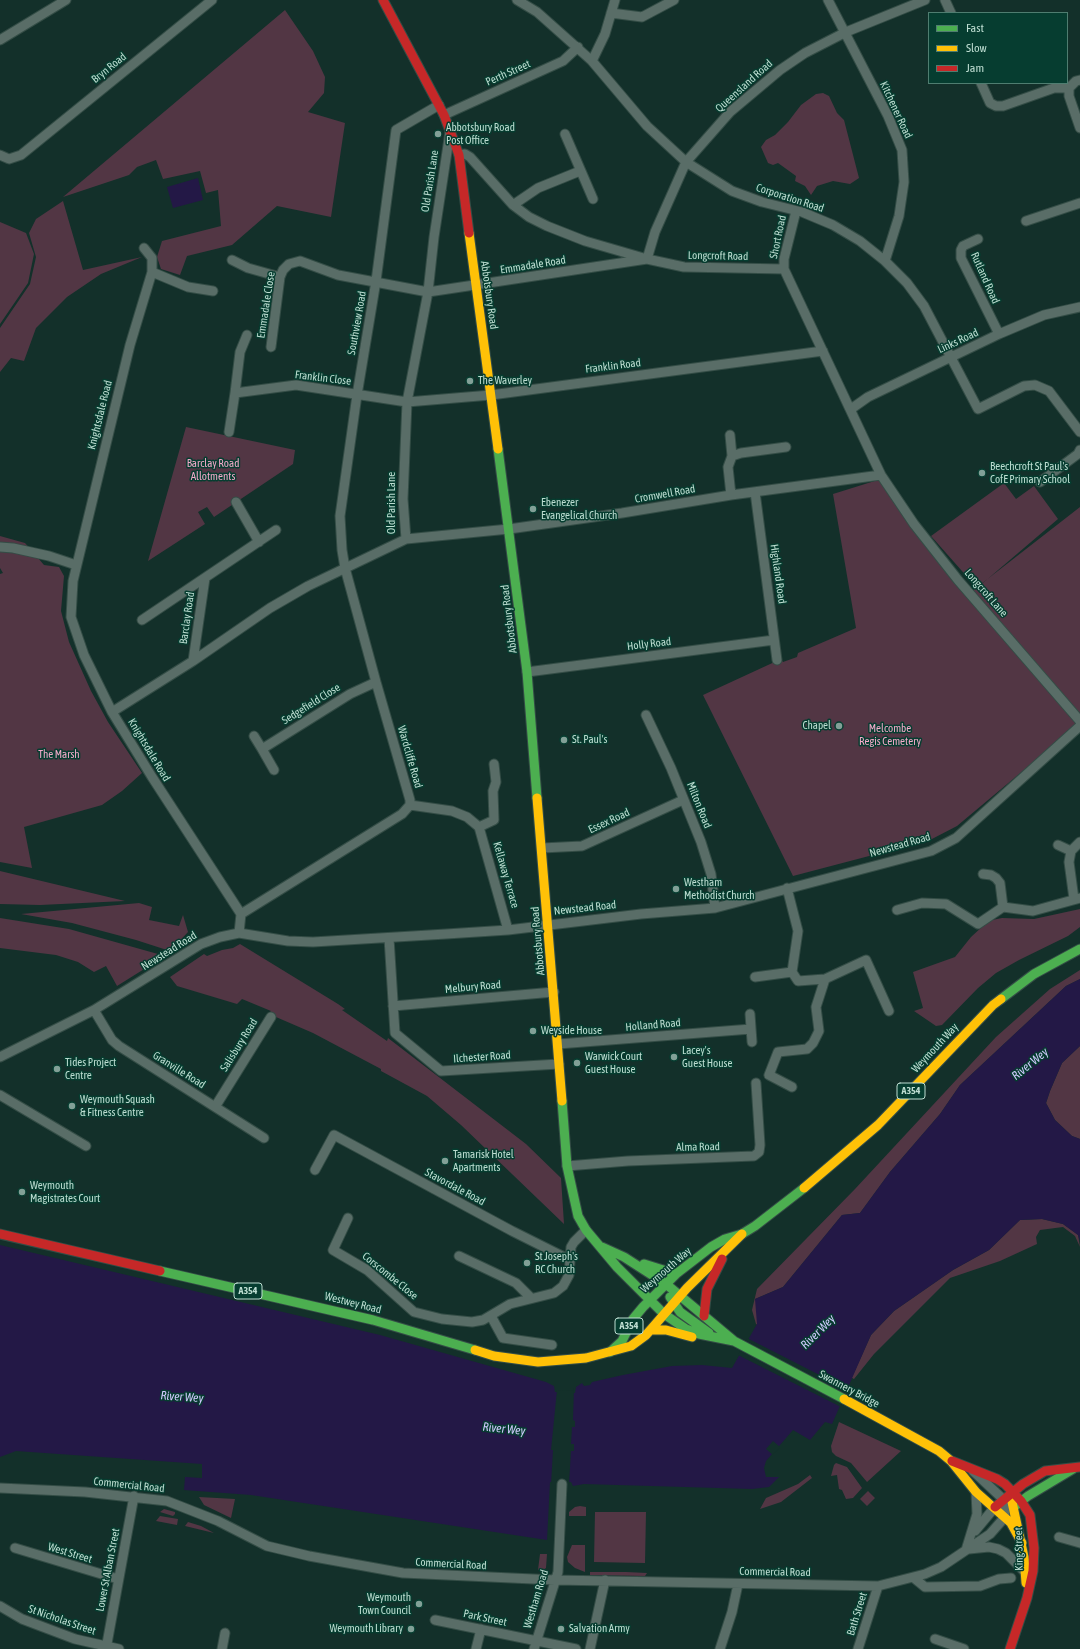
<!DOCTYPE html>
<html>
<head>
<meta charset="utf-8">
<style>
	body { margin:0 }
	#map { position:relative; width:1080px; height:1649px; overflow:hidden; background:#13302a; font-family:"Asap Condensed",sans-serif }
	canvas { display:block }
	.legend { position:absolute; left:928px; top:12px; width:140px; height:72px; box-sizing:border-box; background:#063d30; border:1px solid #4f7d70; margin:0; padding:5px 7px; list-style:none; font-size:12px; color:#bdddd1 }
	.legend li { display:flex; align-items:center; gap:8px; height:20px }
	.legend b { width:20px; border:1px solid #4f7d70 }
</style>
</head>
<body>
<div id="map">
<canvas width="1080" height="1649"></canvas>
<ul class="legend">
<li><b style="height:5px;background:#4caf50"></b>Fast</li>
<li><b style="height:5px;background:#ffc107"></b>Slow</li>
<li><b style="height:5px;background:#c62828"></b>Jam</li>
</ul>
</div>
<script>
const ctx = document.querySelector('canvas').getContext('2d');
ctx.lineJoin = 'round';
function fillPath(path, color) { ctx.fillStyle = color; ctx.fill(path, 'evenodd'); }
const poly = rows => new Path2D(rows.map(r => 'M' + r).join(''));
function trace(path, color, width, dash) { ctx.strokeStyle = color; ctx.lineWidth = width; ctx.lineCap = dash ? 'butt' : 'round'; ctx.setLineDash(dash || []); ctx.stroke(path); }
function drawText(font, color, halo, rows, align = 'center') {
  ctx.font = font + ' "Asap Condensed",sans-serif'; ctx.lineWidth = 3; ctx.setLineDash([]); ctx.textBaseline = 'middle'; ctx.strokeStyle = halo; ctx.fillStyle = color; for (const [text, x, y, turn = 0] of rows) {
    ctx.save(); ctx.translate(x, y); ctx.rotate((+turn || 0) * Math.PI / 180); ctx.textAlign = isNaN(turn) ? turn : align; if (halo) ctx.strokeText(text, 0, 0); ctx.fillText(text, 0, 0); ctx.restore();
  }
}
const green = poly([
	[285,10,313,51,325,77,324,93,308,112,345,123,331,217,277,206,232,245,187,256,180,275,161,269,157,257,162,241,221,226,218,190,206,193,200,171,163,179,156,160,137,167,129,175,63,197],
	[823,93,829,96,837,113,844,120,859,178,850,184,833,181,817,186,811,195,805,186,795,181,796,176,778,163,773,165,768,163,761,147,766,140,775,135,788,122,801,105,816,94],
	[63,201,83,270,142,257,101,274,67,297,36,328,24,361,11,358,0,372,0,328,30,284,36,257,29,233,36,219],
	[0,222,26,233,34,254,28,283,0,324],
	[186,427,295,450,293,464,214,517,207,507,198,512,205,524,148,561],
	[881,479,967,595,1080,507,1080,723,957,826,930,840,793,876,703,695,781,659,783,662,797,657,798,653,856,628,833,494],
	[1004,483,1016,499,1034,486,1058,519,977,588,931,536],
	[0,536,25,543,44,565,59,567,64,576,61,611,69,642,91,691,108,722,142,773,122,791,102,805,24,827,32,868,0,862,0,574,3,573,0,568],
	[0,871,125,901,40,905,0,904],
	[139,903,152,907,149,920,179,926,183,915,188,932,170,951,136,940,72,923,21,914],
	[1080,909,1080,927,1068,936,1019,960,996,973,978,988,942,1025,936,1026,914,1011,923,1008,913,972,955,957,971,937,983,926,992,920,1002,918,1034,919],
	[0,918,69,929,165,956,117,986,106,966,94,972,78,962,56,955,0,948],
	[240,944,338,1004,345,1009,342,1010,387,1041,388,1038,526,1144,561,1178,564,1224,461,1125,427,1096,381,1071,381,1069,313,1033,269,1014,271,1011,242,999,237,1004,177,986,170,977,204,954,207,956,222,950,233,948],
	[1080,970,1080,979,1066,986,960,1085,940,1114,890,1172,860,1213,842,1215,783,1287,755,1299,852,1377,871,1335,894,1311,953,1270,989,1250,1020,1220,1042,1219,1063,1224,1078,1235,1080,1247,1075,1236,1063,1227,1040,1230,1036,1237,1037,1244,1000,1261,950,1278,874,1354,854,1379,756,1324,752,1310,757,1289,855,1189,996,1037,1050,989],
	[1080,1046,1080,1139,1072,1136,1055,1120,1046,1103,1050,1091,1062,1063],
	[839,1422,901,1451,867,1482,851,1463,836,1456,832,1452,831,1446],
	[836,1463,847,1467,862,1488,853,1498,846,1499,842,1490,839,1489,837,1475,831,1476,834,1465],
	[810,1475,812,1478,781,1502,760,1509,766,1498,798,1484],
	[868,1491,875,1498,867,1506,860,1499],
	[199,1497,235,1499,231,1518,204,1505],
	[580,1506,586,1507,586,1516,569,1516,569,1512,575,1507],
	[164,1509,175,1512,175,1514,173,1516,160,1512],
	[595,1512,646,1512,645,1563,594,1562],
	[160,1516,178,1519,177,1525,156,1521],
	[188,1522,201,1526,214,1533,185,1526],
	[572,1545,585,1545,585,1572,575,1568,568,1562,567,1557],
	[540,1554,547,1554,546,1568,543,1570,538,1570],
	[590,1572,626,1572,647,1573,645,1576,590,1575]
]);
const water = poly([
	[198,178,203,200,173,208,167,187],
	[1080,979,1080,1046,1062,1063,1050,1091,1046,1103,1055,1120,1072,1136,1080,1139,1080,1241,1078,1235,1063,1224,1042,1219,1020,1220,989,1250,953,1270,894,1311,871,1335,832,1424,825,1422,810,1440,793,1430,766,1461,764,1468,766,1477,779,1477,769,1487,752,1489,584,1484,573,1486,571,1482,550,1482,547,1540,251,1495,184,1490,185,1477,202,1478,202,1464,16,1451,0,1457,0,1245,380,1335,546,1382,554,1386,555,1392,575,1393,576,1387,582,1383,584,1386,590,1385,592,1382,623,1375,672,1366,702,1365,732,1368,757,1324,755,1299,783,1287,842,1215,860,1213,890,1172,940,1114,960,1085,1066,986]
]);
const pier = poly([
	[747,1338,849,1390,841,1407,738,1355],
	[574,1388,573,1420,575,1421,575,1427,572,1427,571,1444,574,1444,574,1451,571,1451,569,1484,551,1484,553,1450,551,1450,557,1390,574,1391],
	[773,1441,780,1447,773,1455,766,1449]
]);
const street = poly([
	[517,0,537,12,592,61,647,126,686,162,732,191,762,202,802,212,833,225,860,241,885,261,907,283,924,306,978,409,1024,386,1035,385,1049,391,1080,432],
	[828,0,888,116,902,150,904,182,899,216,885,261],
	[945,0,951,13],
	[611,13,642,17,674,0],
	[0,40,66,0],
	[592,61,605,34,615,0],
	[981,83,990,103,996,106,1003,106,1054,88,1069,88],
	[1069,88,1069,96,1080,128],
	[1069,88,1076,81,1080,80],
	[444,115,563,61,578,47],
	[565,134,593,199],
	[0,155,9,159,21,155,212,0],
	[459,155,465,154,470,157,513,205,529,217,547,226,585,241,647,259,684,267,784,269,881,475,914,524,958,580,1080,721],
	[513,205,538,188,580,171],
	[1026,221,1080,203],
	[978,239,963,246,961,250,961,258,999,334],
	[144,248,152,258,152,272,130,345,73,581,71,617,84,655,112,712,152,777,241,914,239,933],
	[232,260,248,268,280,277],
	[784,269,784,259,796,211],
	[152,272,188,287,213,291],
	[271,347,280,277,283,270,289,264,300,261,338,275,428,292,647,259,655,232,686,162,730,112,780,70,805,53,846,32,925,0],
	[235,393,240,352,247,335],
	[851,409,868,397,999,334,1044,315,1080,307],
	[229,432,235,393,296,385,407,402,491,395,823,351],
	[730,435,732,456],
	[1040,482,1078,454,1080,450],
	[755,492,777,660],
	[731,495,728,467,732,456,741,453,786,447],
	[236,502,259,542],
	[406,539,403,499,407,402,428,292,434,237,450,132],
	[0,547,13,548,49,556,76,565],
	[142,620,276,530],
	[193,661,205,578],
	[527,672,774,640],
	[112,712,193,661,270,608,308,586,406,539,509,529,622,513,731,495,881,475],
	[646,715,671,768,701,842,711,874,715,908],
	[254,736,262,749],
	[274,770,262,749,350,694,376,682],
	[410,805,452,811,467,817,479,827,508,930],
	[479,827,494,820,493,791,496,782,494,764],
	[1058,845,1071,851],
	[542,848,582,846,683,800],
	[983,874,991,875,996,878,1000,883,1003,907],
	[787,888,798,931,792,972,798,981,825,979,866,960,889,1011],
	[1074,899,1069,862,1071,851,1080,842],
	[1003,907,1033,911,1080,898],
	[897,910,922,903,946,904,978,924,1003,907],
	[241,914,402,814,410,805,410,800,376,682,345,568,342,550,340,516,357,395,376,281,396,130,439,105],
	[389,938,395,1033,441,1071,559,1064],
	[755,977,792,972],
	[393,1006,554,992],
	[94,1010,112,1040,119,1046,264,1138],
	[750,1014,752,1042],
	[558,1044,751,1029],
	[0,1057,94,1010,201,944,220,937,239,933,288,941,313,942,446,934,508,930,641,914,715,908,931,851,956,838,1080,726],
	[792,1087,769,1075,778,1052,807,1049,813,1043,819,1031,816,1007,825,979],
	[0,1095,86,1146],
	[215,1107,271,1017],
	[567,1166,628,1161,754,1156,759,1152,760,1145,756,1083],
	[315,1170,334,1135,512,1231,570,1260],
	[348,1218,333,1250,367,1270,414,1312,442,1319,472,1322,483,1320,510,1304,554,1293,563,1286,569,1275,571,1247,574,1242,586,1230],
	[459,1256,516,1283,531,1298],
	[491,1316,503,1338,552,1345],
	[0,1488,85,1492,167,1501,218,1521,267,1546,309,1556,403,1573,555,1580,878,1586,925,1574,941,1567,990,1534,1005,1517,1005,1504,1003,1499,973,1471],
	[975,1531,995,1507],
	[1059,1537,1080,1543],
	[15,1548,118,1579],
	[969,1549,989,1547,998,1549,1006,1553,1025,1572],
	[966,1550,977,1514,976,1492],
	[914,1578,925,1587,980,1586,999,1579,1011,1578],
	[0,1606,22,1619,75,1639,119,1649],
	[435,1620,576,1649],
	[935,1639,964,1649],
	[106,1649,134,1496],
	[222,1649,225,1633],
	[476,1649,481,1629],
	[534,1649,558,1572,562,1484],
	[590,1649,605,1580],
	[720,1649,732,1612,738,1584],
	[858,1649,878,1586]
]);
const fast = poly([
	[498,449,527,672,537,798],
	[1001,999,1034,974,1080,949],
	[562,1101,567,1166,578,1216,586,1230,617,1267,664,1314,686,1329,699,1334,734,1341],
	[602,1247,624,1257,666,1284,734,1341,844,1399],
	[644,1264,676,1274],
	[160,1271,373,1320,475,1350],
	[670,1297,680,1312,709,1333],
	[610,1352,622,1341,633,1319,643,1307,676,1274,711,1247,725,1239,742,1234,755,1226,804,1188],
	[1015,1506,1028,1496,1073,1469]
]);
const slow = poly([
	[469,233,498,449],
	[537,798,562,1101],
	[804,1188,878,1125,993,1005,1001,999],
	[651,1330,666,1330,692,1337],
	[475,1350,494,1356,538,1362,586,1358,631,1346,646,1335,687,1288,742,1234],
	[844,1399,939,1451,951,1461,976,1492,1011,1523,1022,1543],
	[1013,1491,1012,1502,1024,1557,1026,1583]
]);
const jam = poly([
	[383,0,444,115,459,155,469,233],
	[0,1234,160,1271],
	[704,1316,707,1289,722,1259],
	[952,1461,997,1479,1005,1484,1021,1501,1030,1515,1034,1548,1033,1571,1027,1598,1010,1649],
	[995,1507,1023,1484,1045,1471,1080,1467]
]);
const markers = [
	[438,134,4,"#82a097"],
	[470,381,4,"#82a097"],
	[982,473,4,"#82a097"],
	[533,509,4,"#82a097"],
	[839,726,4,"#82a097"],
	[564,740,4,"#82a097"],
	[676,889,4,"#82a097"],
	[533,1031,4,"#82a097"],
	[674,1057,4,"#82a097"],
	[577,1063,4,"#82a097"],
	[57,1069,4,"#82a097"],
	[72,1106,4,"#82a097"],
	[445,1161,4,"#82a097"],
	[22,1192,4,"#82a097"],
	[527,1263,4,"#82a097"],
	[419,1604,4,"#82a097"],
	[411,1629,4,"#82a097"],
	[561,1629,4,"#82a097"]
];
const shields = [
	[911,1091,28],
	[248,1291,28],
	[629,1326,28]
];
const shieldNames = [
	["A354",911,1091],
	["A354",248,1291],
	["A354",629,1326]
];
const streetNames = [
	["Bryn Road",109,68,-39],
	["Perth Street",508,73,-24],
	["Queensland Road",744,86,-42],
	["Kitchener Road",896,110,65],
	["Old Parish Lane",430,181,-81],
	["Corporation Road",790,198,18],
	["Short Road",778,237,-78],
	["Longcroft Road",718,256,1],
	["Emmadale Road",533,265,-9],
	["Rutland Road",985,278,66],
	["Abbotsbury Road",489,295,82],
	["Emmadale Close",266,305,-81],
	["Southview Road",357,323,-80],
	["Links Road",958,341,-25],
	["Franklin Road",613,366,-7],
	["Franklin Close",323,378,7],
	["Knightsdale Road",100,415,-76],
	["Cromwell Road",665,494,-10],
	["Old Parish Lane",392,503,-90],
	["Highland Road",778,574,82],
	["Longcroft Lane",986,593,49],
	["Barclay Road",187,618,-82],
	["Abbotsbury Road",509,619,-97],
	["Holly Road",649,644,-7],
	["Sedgefield Close",311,704,-32],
	["Knightsdale Road",149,750,59],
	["Wardcliffe Road",410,757,74],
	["Milton Road",699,805,68],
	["Essex Road",609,821,-25],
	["Newstead Road",900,845,-16],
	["Kellaway Terrace",506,875,74],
	["Newstead Road",585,908,-6],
	["Abbotsbury Road",538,941,-95],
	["Newstead Road",169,951,-32],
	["Melbury Road",473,987,-5],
	["Holland Road",653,1025,-5],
	["Salisbury Road",239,1045,-58],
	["Weymouth Way",935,1048,-47],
	["Ilchester Road",482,1057,-4],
	["Granville Road",179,1070,32],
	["Alma Road",698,1147,-1],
	["Stavordale Road",455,1187,28],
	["Weymouth Way",666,1270,-41],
	["Corscombe Close",390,1276,39],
	["Westwey Road",353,1303,14],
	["Swannery Bridge",849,1389,28],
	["Commercial Road",129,1485,6],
	["King Street",1019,1549,-91],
	["West Street",70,1553,17],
	["Commercial Road",451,1564,3],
	["Lower St Alban Street",108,1570,-79],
	["Commercial Road",775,1572,1],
	["Westham Road",536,1599,-73],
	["Bath Street",857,1614,-73],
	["Park Street",485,1618,12],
	["St Nicholas Street",62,1620,19]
];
const poiNames = [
	["Abbotsbury Road",446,128],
	["Post Office",446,141],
	["The Waverley",478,381],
	["Beechcroft St Paul's",990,467],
	["CofE Primary School",990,480],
	["Ebenezer",541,503],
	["Evangelical Church",541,516],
	["Chapel",831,726,"right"],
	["St. Paul's",572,740],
	["Westham",684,883],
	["Methodist Church",684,896],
	["Weyside House",541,1031],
	["Lacey's",682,1051],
	["Guest House",682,1064],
	["Warwick Court",585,1057],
	["Guest House",585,1070],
	["Tides Project",65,1063],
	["Centre",65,1076],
	["Weymouth Squash",80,1100],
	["& Fitness Centre",80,1113],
	["Tamarisk Hotel",453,1155],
	["Apartments",453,1168],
	["Weymouth",30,1186],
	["Magistrates Court",30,1199],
	["St Joseph's",535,1257],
	["RC Church",535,1270],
	["Weymouth",411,1598,"right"],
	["Town Council",411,1611,"right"],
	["Weymouth Library",403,1629,"right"],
	["Salvation Army",569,1629]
];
const parkNames = [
	["Barclay Road",213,464],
	["Allotments",213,477],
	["Melcombe",890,729],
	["Regis Cemetery",890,742],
	["The Marsh",59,755]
];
const waterNames = [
	["River Wey",1030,1064,-39],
	["River Wey",818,1332,-45],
	["River Wey",182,1397,4],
	["River Wey",504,1429,6]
];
fillPath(green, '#523644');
fillPath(water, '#231846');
fillPath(pier, '#13302a');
trace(street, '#344d46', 11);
trace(fast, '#344d46', 11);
trace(slow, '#344d46', 11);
trace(jam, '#344d46', 11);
trace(street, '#596d67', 9);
trace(fast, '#4caf50', 9);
trace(slow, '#ffc107', 9);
trace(jam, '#c62828', 9);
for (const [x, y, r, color] of markers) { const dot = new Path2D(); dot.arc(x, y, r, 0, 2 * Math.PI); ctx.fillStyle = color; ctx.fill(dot); trace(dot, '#063d30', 1.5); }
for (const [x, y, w] of shields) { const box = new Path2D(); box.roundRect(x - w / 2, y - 8, w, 16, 3); ctx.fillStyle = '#063d30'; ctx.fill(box); trace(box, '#bdddd1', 1); }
drawText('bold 10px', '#bdddd1', null, shieldNames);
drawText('11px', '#bdddd1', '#063d30', streetNames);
drawText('11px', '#bdddd1', '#063d30', poiNames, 'left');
drawText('11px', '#f4aaca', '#063d30', parkNames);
drawText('italic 12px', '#d3cbff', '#063d30', waterNames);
</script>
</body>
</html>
